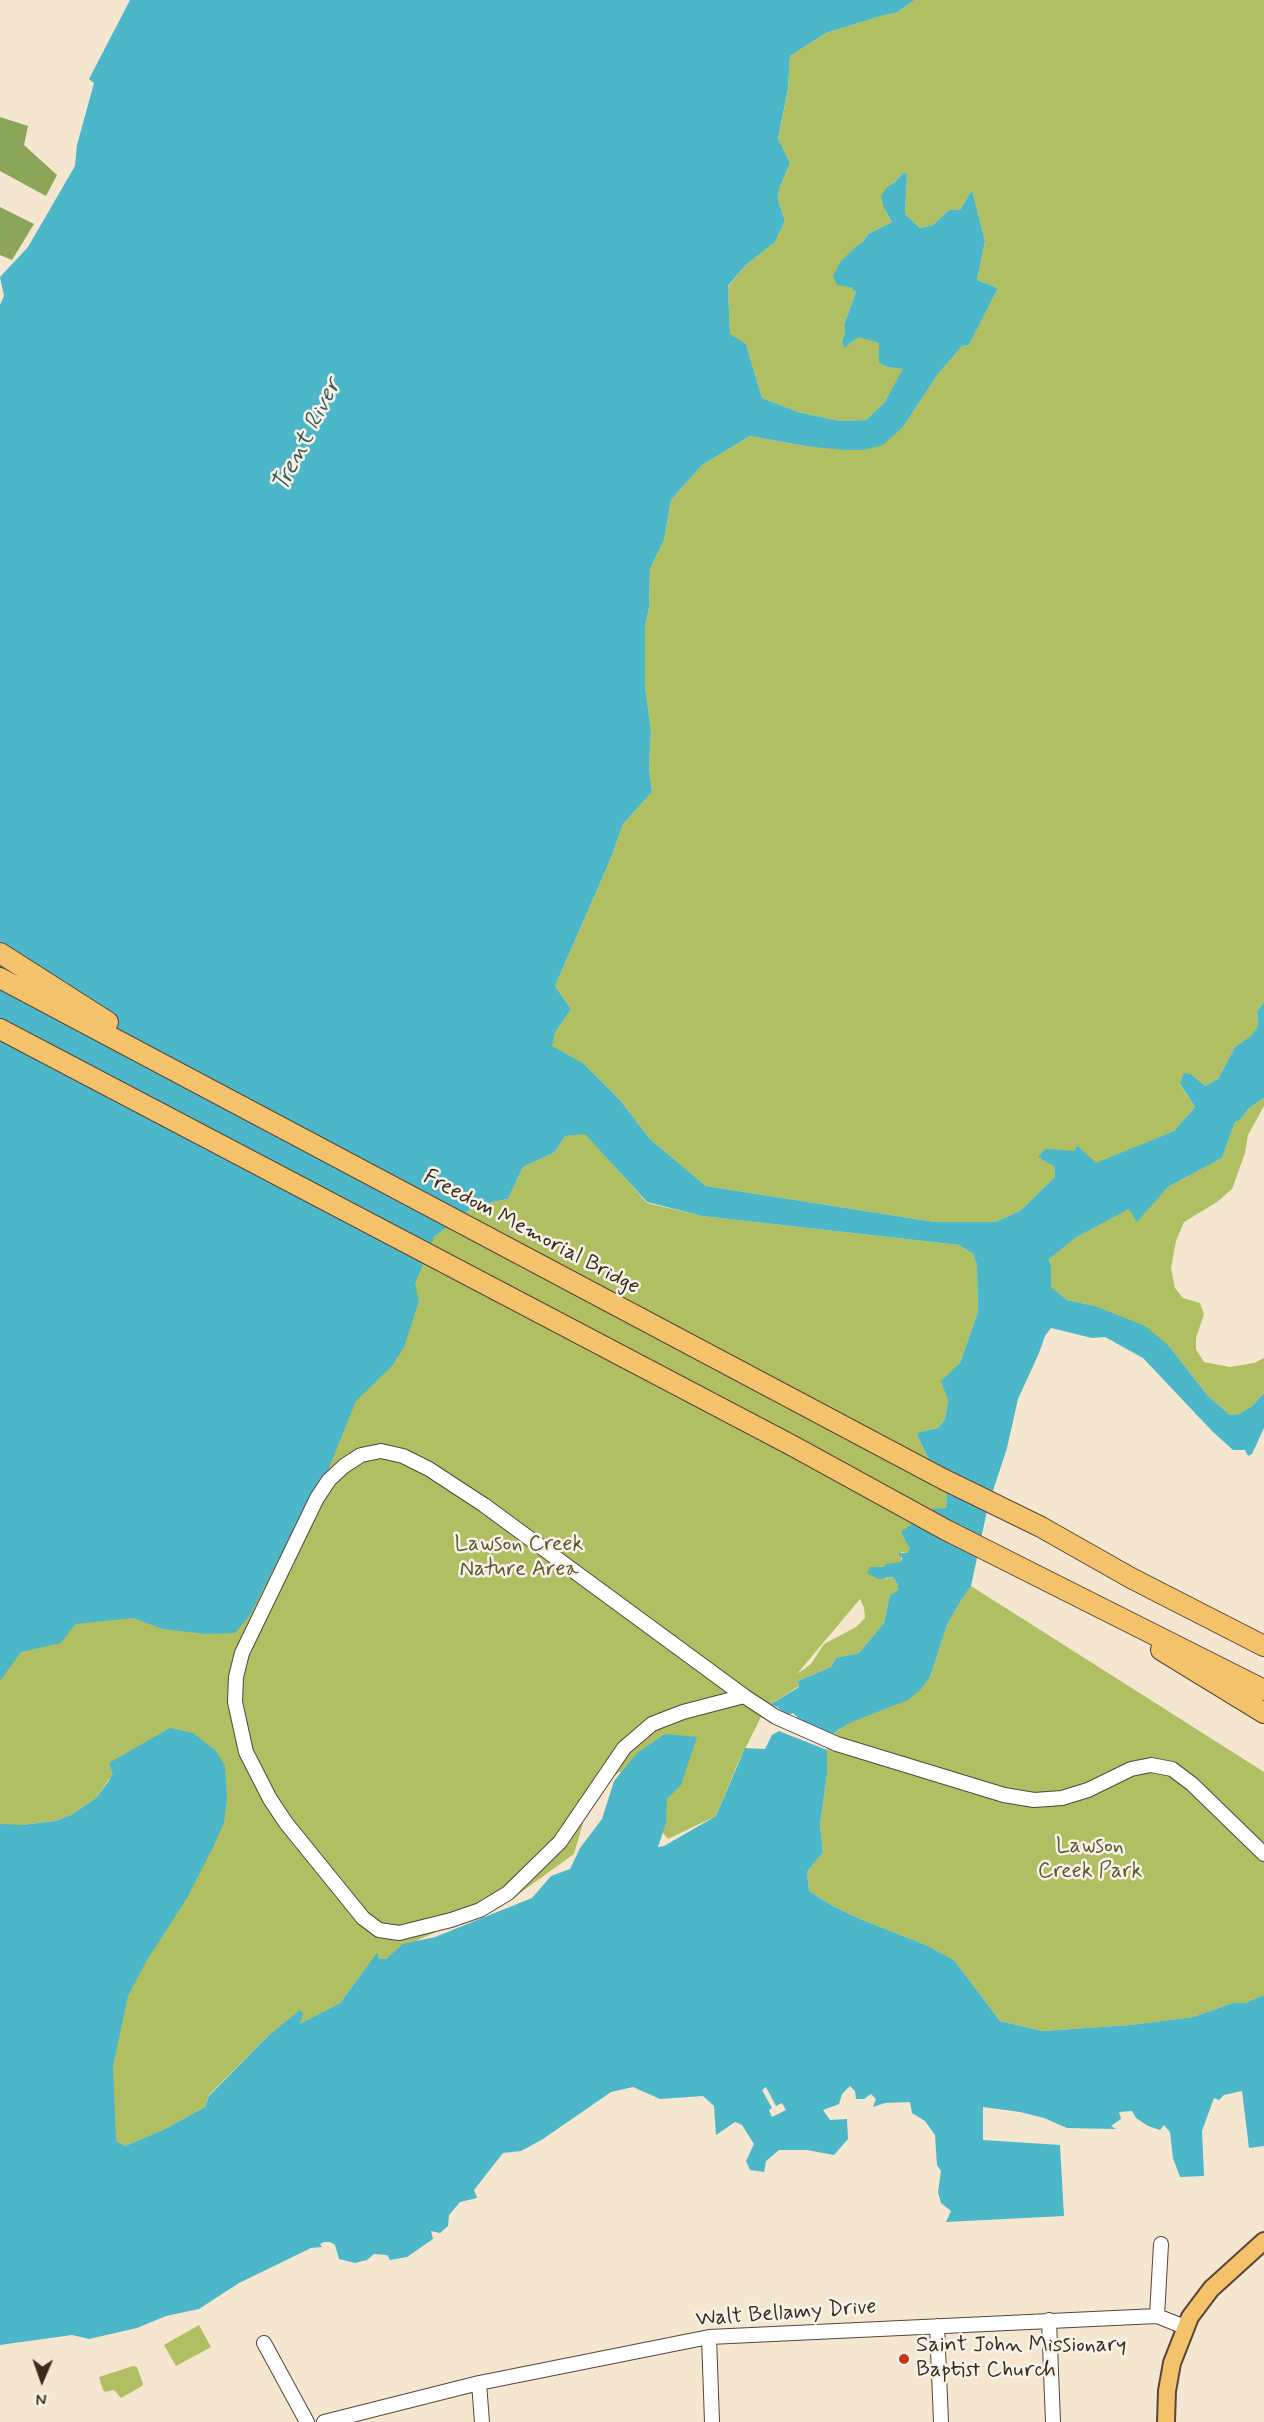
<!DOCTYPE html>
<html>
<head>
<meta charset="utf-8">
<style>
	body { margin:0 }
	#map { position:relative; width:1264px; height:2422px; overflow:hidden; background:#f5e6d0; font-family:Mynerve,sans-serif }
	canvas { display:block }
	.north { position:absolute; left:12px; top:2350px; width:60px; height:60px; -webkit-text-stroke:4px #f7f3e8; paint-order:stroke; rotate:182deg; font-size:16px; font-weight:700; line-height:24px; text-align:center; color:#3b2a1e }
	.north::after { content:''; display:block; margin:auto; width:21px; height:27px; background:#3b2a1e; clip-path:polygon(50% 0,100% 100%,50% 72%,0 100%) }
</style>
</head>
<body>
<div id="map">
<canvas width="1264" height="2422"></canvas>
<div class="north">N</div>
</div>
<script>
const ctx = document.querySelector('canvas').getContext('2d');
ctx.lineJoin = 'round';
function fillPath(path, color) { ctx.fillStyle = color; ctx.fill(path, 'evenodd'); }
const poly = rows => new Path2D(rows.map(r => 'M' + r).join(''));
function trace(path, color, width, dash) { ctx.strokeStyle = color; ctx.lineWidth = width; ctx.lineCap = dash ? 'butt' : 'round'; ctx.setLineDash(dash || []); ctx.stroke(path); }
function drawText(font, color, halo, rows, align = 'center') {
  ctx.font = font + ' Mynerve,sans-serif'; ctx.lineWidth = 5; ctx.setLineDash([]); ctx.textBaseline = 'middle'; ctx.strokeStyle = halo; ctx.fillStyle = color; for (const [text, x, y, turn = 0] of rows) {
    ctx.save(); ctx.translate(x, y); ctx.rotate((+turn || 0) * Math.PI / 180); ctx.textAlign = isNaN(turn) ? turn : align; if (halo) ctx.strokeText(text, 0, 0); ctx.fillText(text, 0, 0); ctx.restore();
  }
}
const green = poly([
	[915,0,1264,0,1264,1002,1257,1012,1258,1026,1252,1036,1235,1047,1218,1079,1205,1086,1191,1074,1180,1085,1195,1107,1174,1131,1096,1164,1077,1145,1074,1151,1067,1151,1054,1166,1055,1177,1020,1211,995,1222,935,1222,706,1186,650,1139,620,1100,583,1063,551,1046,555,1033,571,1009,555,986,611,858,623,824,652,792,649,767,651,731,645,686,645,626,649,608,650,569,664,540,671,500,702,465,750,436,805,446,864,450,903,427,938,374,962,346,969,345,998,288,977,280,985,241,972,190,960,210,949,210,933,225,920,228,905,214,907,175,904,172,895,182,887,187,884,208,892,222,868,234,863,242,858,245,850,287,856,292,844,325,845,333,842,341,850,344,859,336,879,343,879,363,887,367,904,369,884,403,866,420,840,421,798,412,762,398,746,344,730,335,728,287,746,265,775,242,785,221,778,200,779,189,790,163,778,140,788,90,790,56,826,33,884,15,896,13],
	[1264,1098,1264,1106,1248,1135,1245,1153,1232,1189,1217,1202,1184,1222,1176,1241,1171,1268,1175,1288,1183,1298,1200,1303,1204,1314,1196,1338,1196,1349,1204,1362,1230,1367,1254,1363,1264,1358,1264,1393,1252,1406,1239,1414,1230,1415,1208,1396,1169,1346,1095,1306,1067,1300,1050,1287,1051,1266,1049,1258,1075,1238,1130,1208,1137,1221,1168,1187,1222,1158,1235,1122,1240,1120,1249,1108],
	[585,1133,647,1203,702,1216,959,1245,973,1254,977,1265,978,1312,960,1363,942,1381,948,1400,945,1419,938,1428,919,1432,917,1435,947,1496,946,1509,906,1539,910,1549,907,1553,901,1552,901,1562,885,1579,893,1577,898,1585,898,1590,890,1595,884,1623,859,1653,836,1658,831,1667,798,1681,799,1686,771,1704,763,1713,738,1763,716,1816,668,1839,653,1821,644,1776,619,1772,591,1795,574,1854,509,1901,422,1938,363,1972,340,2003,299,2025,300,2011,267,2037,209,2095,205,2107,165,2129,125,2146,91,2131,110,1778,96,1798,71,1815,55,1821,22,1825,0,1825,0,1642,88,1601,139,1620,182,1619,434,1237,476,1205,508,1199,523,1167,555,1152,565,1136],
	[860,1599,864,1608,865,1618,856,1627,824,1644,811,1664,797,1674],
	[971,1586,1264,1772,1264,1995,1245,2003,1233,2003,1193,2017,1131,2025,1042,2031,1000,2021,954,1960,926,1945,860,1919,833,1906,809,1891,807,1872,823,1852,820,1825,827,1774,827,1750,836,1731,930,1677,947,1625,960,1602],
	[199,2325,211,2347,176,2366,164,2345],
	[133,2366,137,2367,143,2384,142,2386,121,2398,114,2390,105,2392,103,2390,99,2377]
]);
const forest = poly([
	[0,117,28,126,24,145,57,175,46,196,0,171],
	[0,207,34,224,12,260,0,255]
]);
const water = poly([
	[130,0,915,0,896,13,884,15,826,33,790,56,788,89,778,139,790,163,779,189,778,200,785,221,775,242,746,265,728,286,730,334,746,344,762,398,798,412,840,421,866,420,884,403,903,369,887,367,879,363,879,343,859,337,844,348,842,341,845,333,844,325,856,292,850,287,837,285,833,276,841,261,858,245,863,242,868,234,892,222,884,208,881,196,887,187,895,182,904,172,907,175,905,214,920,228,933,225,949,210,960,210,972,190,985,241,977,280,998,288,969,345,962,346,938,374,903,427,883,445,864,450,844,450,805,446,750,436,702,465,671,500,664,540,650,569,649,608,645,626,645,686,651,731,649,767,652,792,623,824,611,858,555,986,571,1009,555,1033,552,1046,583,1063,620,1100,650,1139,706,1186,935,1222,995,1222,1020,1211,1055,1177,1054,1166,1038,1157,1045,1149,1074,1151,1077,1145,1096,1163,1174,1131,1195,1107,1180,1084,1184,1073,1191,1074,1205,1086,1218,1079,1235,1047,1251,1036,1258,1026,1257,1012,1264,1002,1264,1098,1249,1108,1240,1120,1235,1122,1222,1158,1168,1187,1137,1222,1129,1209,1075,1238,1049,1259,1051,1266,1051,1287,1067,1300,1095,1306,1145,1326,1169,1346,1208,1396,1230,1415,1239,1414,1252,1406,1264,1393,1264,1428,1252,1454,1248,1456,1245,1450,1233,1450,1213,1432,1143,1358,1105,1337,1092,1338,1051,1328,1045,1336,1039,1353,1018,1399,1007,1448,988,1506,971,1586,960,1602,947,1625,930,1677,920,1690,908,1700,854,1721,836,1731,831,1738,801,1721,793,1713,784,1717,779,1708,771,1704,799,1687,798,1681,831,1667,836,1658,859,1653,884,1623,890,1595,898,1590,898,1585,893,1577,878,1579,867,1573,870,1567,884,1567,886,1564,901,1562,902,1558,898,1553,907,1553,910,1549,901,1532,932,1509,946,1508,947,1496,917,1435,919,1432,938,1428,945,1419,948,1400,941,1381,960,1363,978,1312,977,1265,973,1254,959,1245,702,1216,647,1202,585,1134,565,1136,555,1152,523,1167,508,1199,476,1205,434,1237,415,1284,419,1301,404,1347,392,1366,356,1401,318,1495,285,1546,250,1615,235,1633,206,1634,163,1629,133,1618,75,1624,61,1643,21,1652,0,1681,0,305,4,296,0,277,28,247,75,166,77,145,94,83,89,79],
	[170,1728,193,1733,216,1751,225,1766,227,1799,224,1823,214,1845,187,1898,147,1960,128,1996,113,2066,116,2141,125,2146,165,2129,205,2107,209,2096,267,2037,300,2010,303,2014,300,2024,340,2003,377,1953,379,1959,386,1959,403,1944,435,1937,532,1898,551,1876,570,1869,580,1848,602,1819,614,1781,637,1753,665,1734,697,1737,681,1785,667,1799,666,1823,658,1847,664,1846,716,1816,745,1748,765,1749,772,1735,779,1731,827,1750,827,1774,820,1825,823,1852,807,1872,809,1891,833,1906,860,1919,926,1945,954,1960,1000,2021,1042,2031,1131,2025,1193,2017,1233,2003,1245,2003,1264,1995,1264,2146,1249,2148,1242,2091,1224,2095,1219,2100,1214,2098,1202,2131,1204,2176,1180,2177,1173,2158,1170,2132,1164,2125,1160,2130,1148,2126,1136,2118,1132,2111,1119,2112,1121,2119,1111,2126,1116,2129,1067,2128,1044,2118,1020,2112,983,2107,983,2140,1060,2145,1064,2216,946,2222,951,2211,941,2203,938,2192,941,2171,937,2165,935,2135,925,2121,912,2113,910,2102,885,2103,873,2107,876,2099,871,2094,864,2099,856,2099,855,2091,850,2086,842,2094,839,2104,823,2110,830,2120,847,2119,848,2139,834,2155,807,2150,779,2150,766,2161,764,2172,750,2170,746,2161,754,2144,742,2125,735,2122,716,2135,714,2106,703,2096,660,2099,633,2087,611,2092,543,2139,521,2151,503,2153,474,2190,477,2198,460,2202,449,2215,448,2226,440,2233,431,2231,433,2239,407,2257,390,2260,387,2255,374,2254,367,2260,355,2263,339,2259,335,2245,330,2242,324,2242,320,2244,322,2247,311,2248,239,2283,199,2309,166,2316,137,2328,89,2339,72,2335,0,2345,0,1824,22,1825,55,1821,71,1815,96,1798,108,1782,113,1774,109,1763]
]);
const pier = poly([
	[766,2087,776,2106,782,2103,786,2110,772,2117,769,2110,772,2108,762,2090]
]);
const minor = poly([
	[381,1451,403,1456,429,1469,484,1505,744,1696,683,1712,652,1724,624,1748,560,1842,508,1893,480,1910,451,1920,399,1933,379,1930,363,1918,286,1823,270,1799,246,1752,235,1702,236,1677,242,1653,317,1498,329,1480,344,1466,361,1455,381,1451],
	[744,1696,776,1717,837,1744,1004,1795,1034,1800,1062,1798,1088,1790,1131,1769,1151,1765,1172,1769,1192,1784,1264,1854],
	[1157,2316,1161,2244],
	[1049,2320,1053,2422],
	[937,2326,941,2422],
	[709,2337,712,2422],
	[264,2343,307,2422],
	[479,2383,482,2422],
	[324,2422,479,2383,709,2337,1157,2316,1185,2327]
]);
const major = poly([
	[1166,2422,1167,2391,1172,2363,1190,2317,1211,2289,1264,2241]
]);
const highway = poly([
	[0,953,108,1022],
	[0,978,943,1479,1041,1527,1131,1578,1264,1646],
	[0,1029,793,1446,946,1530,1264,1690],
	[1161,1650,1264,1713]
]);
const markers = [
	[904,2359,6,"#c8321e"]
];
const streetNames = [
	["Freedom Memorial Bridge",531,1233,28],
	["Walt Bellamy Drive",786,2314,-4]
];
const parkNames = [
	["Lawson Creek",519,1545],
	["Nature Area",519,1570],
	["Lawson",1090,1847],
	["Creek Park",1090,1872]
];
const poiNames = [
	["Saint John Missionary",916,2346],
	["Baptist Church",916,2371]
];
const waterNames = [
	["Trent River",308,436,-63]
];
fillPath(green, '#afbf62');
fillPath(forest, '#8ba658');
fillPath(water, '#4cb7c9');
fillPath(pier, '#f5e6d0');
trace(minor, '#574639', 16);
trace(major, '#574639', 20);
trace(highway, '#574639', 22);
trace(minor, '#fff', 14);
trace(major, '#f4c26a', 16);
trace(highway, '#f4c26a', 20);
for (const [x, y, r, color] of markers) { const dot = new Path2D(); dot.arc(x, y, r, 0, 2 * Math.PI); ctx.fillStyle = color; ctx.fill(dot); trace(dot, '#f7f3e8', 2); }
drawText('22px', '#3b2a1e', '#f7f3e8', streetNames);
drawText('22px', '#5e5732', '#f7f3e8', parkNames);
drawText('22px', '#3b2a1e', '#f7f3e8', poiNames, 'left');
drawText('italic 24px', '#415b5a', '#f7f3e8', waterNames);
</script>
</body>
</html>
